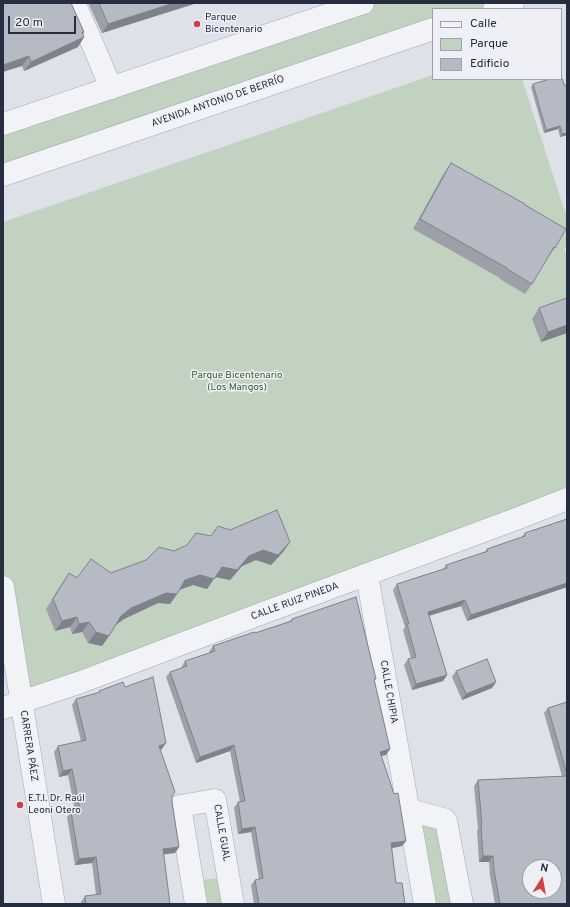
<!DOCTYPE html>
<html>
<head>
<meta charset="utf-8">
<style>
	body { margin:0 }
	#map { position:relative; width:570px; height:907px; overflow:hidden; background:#dfe1e8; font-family:Overpass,sans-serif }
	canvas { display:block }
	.frame { position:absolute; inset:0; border:4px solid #272d40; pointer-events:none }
	.legend { position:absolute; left:432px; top:8px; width:130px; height:72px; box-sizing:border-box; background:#eef0f6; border:1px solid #9ea2ad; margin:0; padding:5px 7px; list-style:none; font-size:12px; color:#272d40 }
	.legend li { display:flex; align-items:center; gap:8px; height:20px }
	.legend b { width:20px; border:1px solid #9ea2ad }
	.north { position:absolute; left:522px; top:859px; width:40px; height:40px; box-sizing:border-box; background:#eef0f6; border:1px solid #9ea2ad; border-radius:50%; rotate:11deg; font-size:11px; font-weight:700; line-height:16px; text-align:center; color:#272d40 }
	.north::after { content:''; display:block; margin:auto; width:14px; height:18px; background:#d04144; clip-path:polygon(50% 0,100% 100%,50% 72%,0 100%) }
	.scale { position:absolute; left:8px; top:16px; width:68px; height:18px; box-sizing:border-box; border:2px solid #272d40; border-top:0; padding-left:5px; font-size:12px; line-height:14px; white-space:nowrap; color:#272d40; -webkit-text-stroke:3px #eef0f6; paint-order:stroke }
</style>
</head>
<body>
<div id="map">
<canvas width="570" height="907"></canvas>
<div class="frame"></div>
<ul class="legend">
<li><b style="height:5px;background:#f1f3f7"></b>Calle</li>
<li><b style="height:11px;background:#c2d2c0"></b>Parque</li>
<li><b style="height:11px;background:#b6bac5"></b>Edificio</li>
</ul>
<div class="north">N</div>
<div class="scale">20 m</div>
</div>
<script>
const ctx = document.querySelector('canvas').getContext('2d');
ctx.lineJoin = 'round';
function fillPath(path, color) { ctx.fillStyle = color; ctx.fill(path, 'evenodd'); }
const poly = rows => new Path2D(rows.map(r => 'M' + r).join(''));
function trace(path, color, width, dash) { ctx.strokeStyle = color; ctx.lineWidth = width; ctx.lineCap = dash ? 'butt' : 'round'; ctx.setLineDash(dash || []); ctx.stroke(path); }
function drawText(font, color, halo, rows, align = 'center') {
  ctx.font = font + ' Overpass,sans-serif'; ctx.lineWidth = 3; ctx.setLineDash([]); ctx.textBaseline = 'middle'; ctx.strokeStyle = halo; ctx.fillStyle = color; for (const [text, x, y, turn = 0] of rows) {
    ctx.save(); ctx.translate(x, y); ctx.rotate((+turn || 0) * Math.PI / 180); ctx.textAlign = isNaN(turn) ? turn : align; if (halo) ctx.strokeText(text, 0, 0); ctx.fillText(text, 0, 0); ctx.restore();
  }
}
const green = poly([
	[363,3,513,3,494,9,433,9,433,29,3,175,3,125],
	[433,75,433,79,522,79,564,209,567,213,567,247,564,248,567,256,567,499,21,702,3,587,3,222],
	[409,810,447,824,462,904,425,904],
	[228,877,233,904,196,904,192,881]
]);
const minor = poly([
	[74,3,93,45,111,88],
	[367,575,425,904],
	[3,587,54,904],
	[3,708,81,682,263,613,516,519,567,499],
	[409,810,443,819,446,821,462,904],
	[196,904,180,806,215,800,233,904]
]);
const tertiary = poly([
	[494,9,513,3],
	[3,124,363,3],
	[3,175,433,29]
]);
const wall = poly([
	[3,3,84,32,83,34,84,37,78,47,24,71,22,66],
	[88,3,197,3,102,33],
	[533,84,567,135,560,137,558,129,544,133,531,87],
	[451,163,525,205,555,248,547,258,532,284,525,294,500,279,500,278,413,229,444,173],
	[539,308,567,333,541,342,532,319],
	[567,519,567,587,467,621,461,606,429,616,447,675,443,681,412,690,404,665,408,659,411,658,403,630,405,627,393,590,397,584,443,569,446,565,485,552,487,549,522,537,525,533],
	[230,530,290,542,283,552,271,565,256,560,242,566,230,580,215,577,207,589,193,585,180,590,170,604,158,603,124,619,116,625,102,646,88,643,82,632,72,634,70,627,55,631,46,609,62,583,69,573,77,578,111,573,174,551,211,536],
	[292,619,376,679,374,680,390,749,386,755,381,756,406,841,402,846,392,848,396,883,405,904,254,904,251,885,255,880,259,879,251,832,238,834,234,808,238,802,240,802,230,751,196,763,166,677,170,672,181,668,185,661,210,653,209,652,213,646,255,633,290,621],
	[456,671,496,682,492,688,462,700,452,677],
	[125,687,162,749,160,750,172,796,172,802,179,847,175,853,163,854,170,904,81,904,81,902,85,896,96,895,92,863,75,865,67,817,71,812,75,811,68,775,59,777,54,752,58,746,81,741,72,705,76,699,98,693,99,691],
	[567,702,567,904,495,904,490,876,489,862,479,862,477,831,478,829,474,786,478,780,562,776,544,713,548,708]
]);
const shadedWall = poly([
	[174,3,197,3,102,33,108,24],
	[82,32,84,32,78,40,84,37,78,47,24,71,31,62],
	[29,56,22,66,3,72,3,65],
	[560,126,558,129,544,133,546,130],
	[567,133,567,135,560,137,562,134],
	[567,325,567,333,541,342,548,332],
	[290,542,283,552,271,565,256,560,242,566,230,580,215,577,207,589,193,585,178,590,185,580,222,567,263,550],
	[567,583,567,587,467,621,471,615],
	[166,593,177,594,170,604,158,603,124,619,114,626,121,616,131,608],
	[465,600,461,606,424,617,428,612],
	[77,617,70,627,55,631,62,621],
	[89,622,82,632,72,634,79,624],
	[96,632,109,636,102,646,88,643],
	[447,675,443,681,412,690,416,684],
	[496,682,492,688,462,700,466,694],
	[166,743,162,749,155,752,159,746],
	[234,745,230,751,196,763,200,757],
	[390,749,386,755,376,757,380,752],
	[72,769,68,775,59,777,63,771],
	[255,827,251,832,238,834,242,829],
	[406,841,402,846,387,849,391,843],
	[179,847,175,853,159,855,163,849],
	[483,856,493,856,489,862,479,862],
	[96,857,92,863,75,865,79,859]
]);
const building = poly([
	[3,3,71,3,84,32,82,32,84,37,31,62,29,56,3,65,3,3],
	[99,3,174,3,108,24,99,3],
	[561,76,565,86,567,85,567,133,562,134,560,126,546,130,533,84,550,79,561,79,561,76],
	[451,163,525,204,525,205,566,229,555,248,554,247,532,284,507,269,507,268,420,219,451,163],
	[567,298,567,325,548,332,539,308,567,298],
	[277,510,290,542,278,555,263,550,249,556,237,570,222,567,214,579,200,575,185,580,177,594,166,593,131,608,121,616,109,636,96,632,89,622,79,624,77,617,62,621,53,599,69,573,77,578,91,559,111,573,146,560,159,547,174,551,187,545,196,533,211,536,218,526,230,530,277,510],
	[567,519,567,583,471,615,465,600,428,612,447,675,416,684,408,659,416,657,407,624,409,624,397,584,447,568,446,565,488,551,487,549,525,536,525,533,567,519],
	[356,597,376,679,374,679,390,749,380,752,394,794,398,793,406,841,391,843,396,883,402,883,405,904,259,904,255,880,263,878,255,827,242,829,238,802,245,801,234,745,200,757,170,672,187,666,185,661,215,651,213,646,254,632,255,633,292,621,292,619,356,597],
	[487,659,496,682,466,694,456,671,487,659],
	[153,677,166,743,159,746,175,792,172,796,172,802,179,847,163,849,170,904,86,904,85,896,101,894,96,857,79,859,71,812,80,810,72,769,63,771,58,746,86,740,76,699,100,692,99,691,123,682,125,687,153,677],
	[567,702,567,774,548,708,567,702],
	[567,776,567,904,500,904,494,870,493,856,483,856,481,825,482,825,478,780,567,776],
	[530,867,554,867,554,891,530,891,530,867]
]);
const markers = [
	[197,24,4,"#d04144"],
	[20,805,4,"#d04144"]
];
const poiNames = [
	["Parque",205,18],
	["Bicentenario",205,30],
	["E.T.I. Dr. Raúl",28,799],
	["Leoni Otero",28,811]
];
const streetNames = [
	["AVENIDA ANTONIO DE BERRÍO",218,102,-19],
	["CALLE RUIZ PINEDA",295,602,-20],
	["CALLE CHIPIA",388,692,80],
	["CARRERA PÁEZ",28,746,81],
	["CALLE GUAL",221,833,80]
];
const parkNames = [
	["Parque Bicentenario",237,376],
	["(Los Mangos)",237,388]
];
fillPath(green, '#c2d2c0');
trace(minor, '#a4a7b2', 23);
trace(tertiary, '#a4a7b2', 23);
trace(minor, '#f1f3f7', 22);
trace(tertiary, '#f1f3f7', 22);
fillPath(wall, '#9da0a9');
fillPath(shadedWall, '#7f828a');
fillPath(building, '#b6bac5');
trace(building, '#7f828a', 1);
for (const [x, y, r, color] of markers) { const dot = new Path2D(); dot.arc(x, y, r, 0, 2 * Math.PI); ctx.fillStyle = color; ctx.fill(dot); trace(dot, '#eef0f6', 1.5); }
drawText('10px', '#272d40', '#eef0f6', poiNames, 'left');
drawText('10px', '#272d40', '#eef0f6', streetNames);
drawText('10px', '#375b35', '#eef0f6', parkNames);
</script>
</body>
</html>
